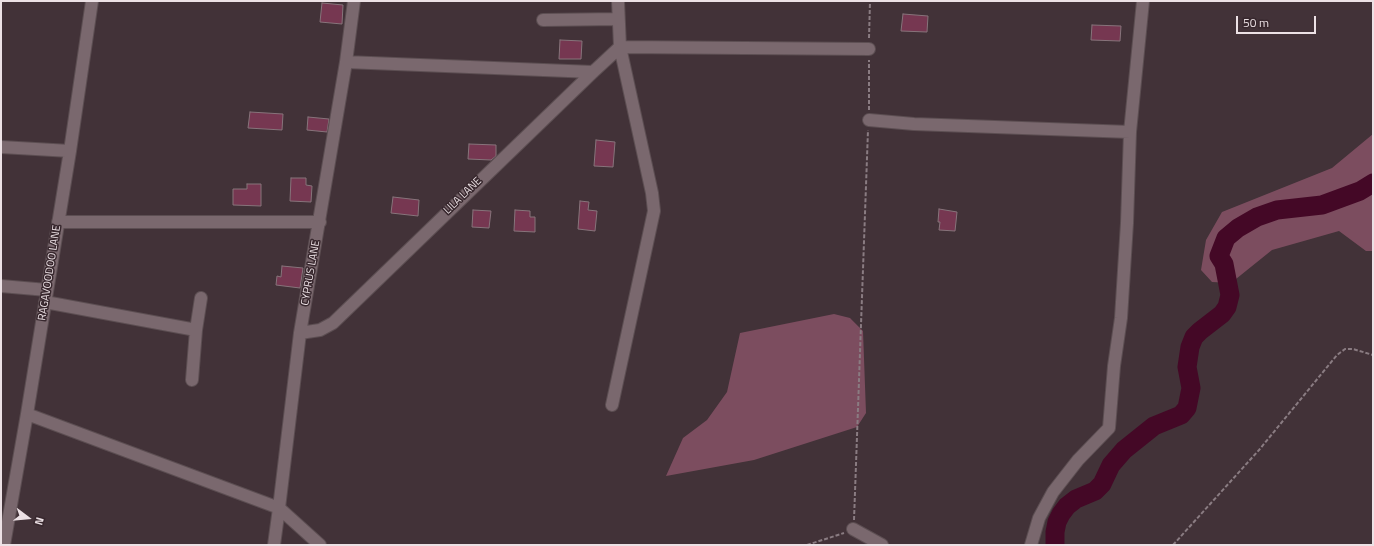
<!DOCTYPE html>
<html>
<head>
<meta charset="utf-8">
<style>
	body { margin:0 }
	#map { position:relative; width:1374px; height:546px; overflow:hidden; background:#423238; font-family:"Titillium Web",sans-serif }
	canvas { display:block }
	.frame { position:absolute; inset:0; border:2px solid #ece1e5; pointer-events:none }
	.north { position:absolute; left:8px; top:498px; width:40px; height:40px; -webkit-text-stroke:3px #38282e; paint-order:stroke; rotate:106deg; font-size:11px; font-weight:700; line-height:16px; text-align:center; color:#ece1e5 }
	.north::after { content:''; display:block; margin:auto; width:14px; height:18px; background:#ece1e5; clip-path:polygon(50% 0,100% 100%,50% 72%,0 100%) }
	.scale { position:absolute; left:1236px; top:16px; width:80px; height:18px; box-sizing:border-box; border:2px solid #ece1e5; border-top:0; padding-left:5px; font-size:12px; line-height:14px; white-space:nowrap; color:#ece1e5; -webkit-text-stroke:3px #38282e; paint-order:stroke }
</style>
</head>
<body>
<div id="map">
<canvas width="1374" height="546"></canvas>
<div class="frame"></div>
<div class="north">N</div>
<div class="scale">50 m</div>
</div>
<script>
const ctx = document.querySelector('canvas').getContext('2d');
ctx.lineJoin = 'round';
function fillPath(path, color) { ctx.fillStyle = color; ctx.fill(path, 'evenodd'); }
const poly = rows => new Path2D(rows.map(r => 'M' + r).join(''));
function trace(path, color, width, dash) { ctx.strokeStyle = color; ctx.lineWidth = width; ctx.lineCap = dash ? 'butt' : 'round'; ctx.setLineDash(dash || []); ctx.stroke(path); }
function drawText(font, color, halo, rows, align = 'center') {
  ctx.font = font + ' "Titillium Web",sans-serif'; ctx.lineWidth = 3; ctx.setLineDash([]); ctx.textBaseline = 'middle'; ctx.strokeStyle = halo; ctx.fillStyle = color; for (const [text, x, y, turn = 0] of rows) {
    ctx.save(); ctx.translate(x, y); ctx.rotate((+turn || 0) * Math.PI / 180); ctx.textAlign = isNaN(turn) ? turn : align; if (halo) ctx.strokeText(text, 0, 0); ctx.fillText(text, 0, 0); ctx.restore();
  }
}
const green = poly([
	[1373,134,1373,251,1366,251,1339,231,1272,250,1231,283,1212,282,1201,270,1206,240,1222,212,1332,168],
	[834,314,850,318,863,331,866,413,857,427,754,460,666,476,683,438,707,420,727,392,740,333]
]);
const river = poly([
	[1055,545,1055,532,1057,522,1061,514,1067,506,1076,499,1095,491,1102,484,1111,465,1124,450,1154,426,1181,415,1187,408,1191,388,1187,367,1190,347,1194,337,1200,331,1222,314,1227,307,1230,295,1224,264,1219,256,1226,238,1238,228,1257,217,1277,210,1322,205,1360,191,1373,183]
]);
const building = poly([
	[322,3,343,5,342,24,320,22,322,3],
	[903,14,928,16,927,32,901,31,903,14],
	[1092,25,1121,26,1120,41,1091,40,1092,25],
	[560,40,582,41,581,59,559,59,560,40],
	[250,112,283,114,282,130,248,128,250,112],
	[308,117,329,119,327,132,307,130,308,117],
	[596,140,615,142,613,167,594,166,596,140],
	[469,144,496,145,496,156,491,160,468,159,469,144],
	[291,178,306,178,306,185,312,186,311,202,290,201,291,178],
	[247,184,261,184,261,206,233,205,233,189,247,189,247,184],
	[393,197,419,200,418,216,391,213,393,197],
	[580,201,589,202,588,210,597,211,595,231,578,229,580,201],
	[939,209,957,212,955,231,939,230,940,222,938,222,939,209],
	[473,210,491,211,489,228,472,227,473,210],
	[515,210,530,211,530,217,535,217,535,232,514,231,515,210],
	[282,266,303,268,300,288,276,285,277,276,281,277,282,266]
]);
const path = poly([
	[869,38,870,1],
	[869,110,869,60],
	[854,520,868,130],
	[807,545,844,533],
	[1173,545,1259,450,1337,355,1345,349,1353,349,1373,355]
]);
const minor = poly([
	[543,20,618,19],
	[346,62,593,72],
	[869,120,914,124,1130,132],
	[1,147,70,151],
	[58,222,320,222],
	[1,286,47,290],
	[45,302,196,330],
	[300,333,320,330,333,323,593,72,620,47,869,49],
	[192,380,196,330,201,298],
	[612,405,654,211,652,193,620,47,618,1],
	[27,414,279,508,320,545],
	[853,529,882,545],
	[4,545,27,414,70,151,92,1],
	[274,545,279,508,300,333,346,62,354,1],
	[1031,545,1039,518,1053,492,1078,460,1109,428,1114,366,1121,318,1127,223,1130,132,1143,1]
]);
const streetNames = [
	["LILA LANE",463,196,-44],
	["RAGAVOODOO LANE",50,273,-81],
	["CYPRUS LANE",311,273,-80]
];
fillPath(green, '#7c4d5f');
trace(river, '#440826', 19);
fillPath(building, '#763751');
trace(building, '#87747b', 1);
trace(minor, '#5c4e52', 14);
trace(path, '#8a7c82', 2, [4, 2]);
trace(minor, '#7a686e', 12);
drawText('11px', '#ece1e5', '#38282e', streetNames);
</script>
</body>
</html>
